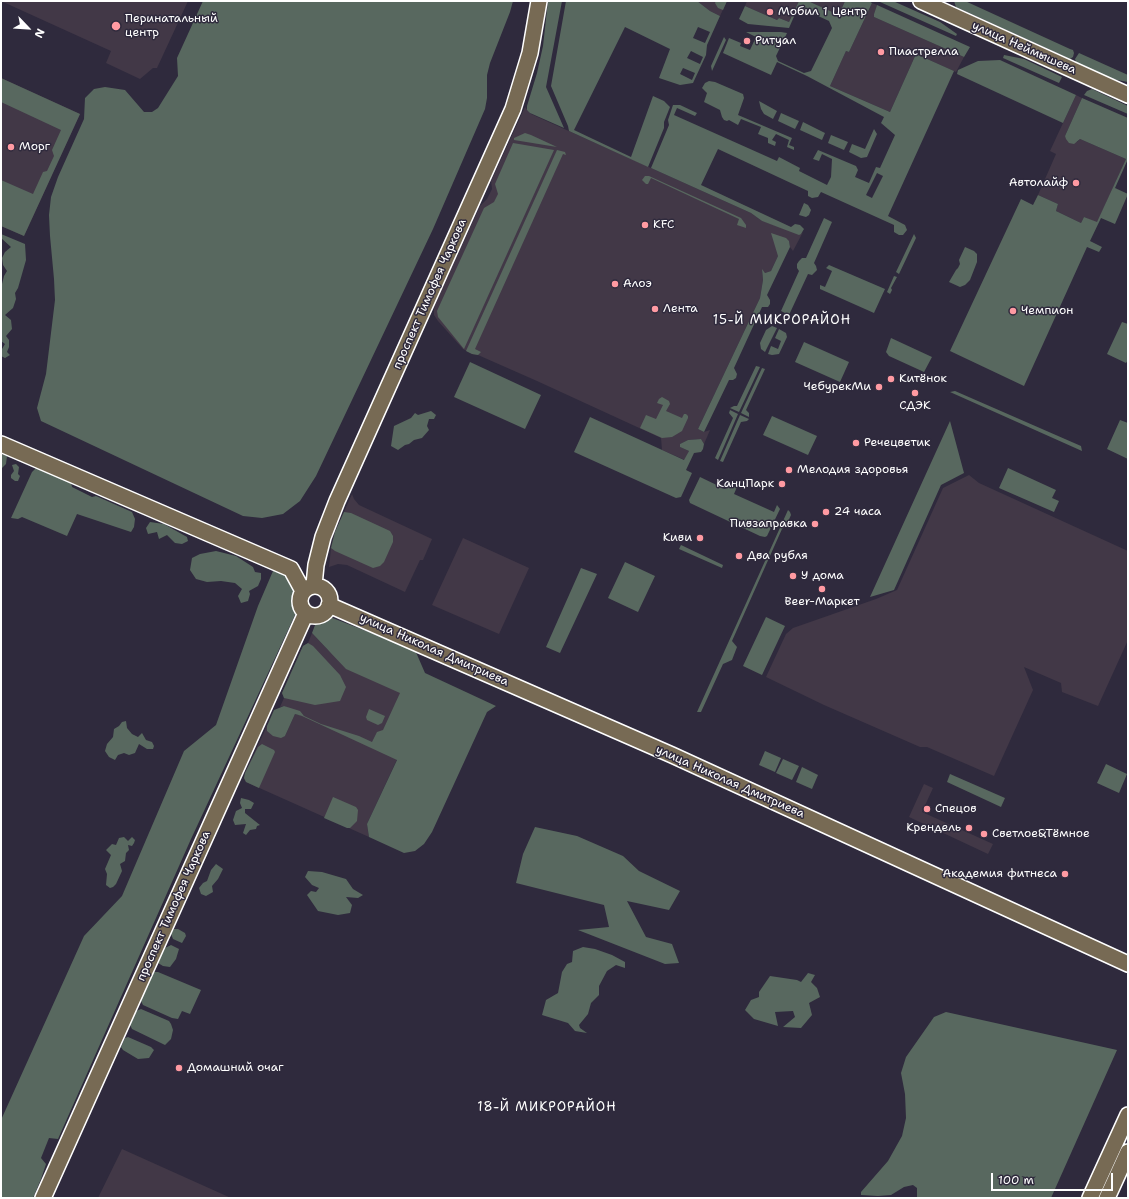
<!DOCTYPE html>
<html>
<head>
<meta charset="utf-8">
<style>
	body { margin:0 }
	#map { position:relative; width:1129px; height:1199px; overflow:hidden; background:#2f2a3d; font-family:"Shantell Sans",sans-serif }
	canvas { display:block }
	.frame { position:absolute; inset:0; border:2px solid #fff; pointer-events:none }
	.north { position:absolute; left:8px; top:8px; width:40px; height:40px; -webkit-text-stroke:3px #2f2a3d; paint-order:stroke; rotate:115deg; font-size:11px; font-weight:700; line-height:16px; text-align:center; color:#fff }
	.north::after { content:''; display:block; margin:auto; width:14px; height:18px; background:#fff; clip-path:polygon(50% 0,100% 100%,50% 72%,0 100%) }
	.scale { position:absolute; left:991px; top:1173px; width:122px; height:18px; box-sizing:border-box; border:2px solid #fff; border-top:0; padding-left:5px; font-size:12px; line-height:14px; white-space:nowrap; color:#fff; -webkit-text-stroke:3px #2f2a3d; paint-order:stroke }
</style>
</head>
<body>
<div id="map">
<canvas width="1129" height="1199"></canvas>
<div class="frame"></div>
<div class="north">N</div>
<div class="scale">100 m</div>
</div>
<script>
const ctx = document.querySelector('canvas').getContext('2d');
ctx.lineJoin = 'round';
function fillPath(path, color) { ctx.fillStyle = color; ctx.fill(path, 'evenodd'); }
const poly = rows => new Path2D(rows.map(r => 'M' + r).join(''));
function trace(path, color, width, dash) { ctx.strokeStyle = color; ctx.lineWidth = width; ctx.lineCap = dash ? 'butt' : 'round'; ctx.setLineDash(dash || []); ctx.stroke(path); }
function drawText(font, color, halo, rows, align = 'center') {
  ctx.font = font + ' "Shantell Sans",sans-serif'; ctx.lineWidth = 3; ctx.setLineDash([]); ctx.textBaseline = 'middle'; ctx.strokeStyle = halo; ctx.fillStyle = color; for (const [text, x, y, turn = 0] of rows) {
    ctx.save(); ctx.translate(x, y); ctx.rotate((+turn || 0) * Math.PI / 180); ctx.textAlign = isNaN(turn) ? turn : align; if (halo) ctx.strokeText(text, 0, 0); ctx.fillText(text, 0, 0); ctx.restore();
  }
}
const built = poly([
	[1,1,188,1,157,68,153,68,140,79,106,63,111,51],
	[697,1,727,1,720,16,710,11],
	[747,1,799,1,789,22,779,18,777,20,745,6],
	[808,1,845,1,839,15],
	[872,3,877,5,874,14,874,17,964,57,956,72,916,54,890,112,830,86,846,51,849,52],
	[1,78,80,114,24,236,1,226],
	[1076,95,1082,98,1065,136,1077,142,1080,139,1126,159,1097,223,1084,217,1081,223,1056,211,1058,204,1038,195,1056,154,1050,151],
	[525,107,531,114,751,213,762,221,801,234,803,232,793,251,790,247,789,241,778,256,771,271,765,273,762,270,763,280,760,298,698,429,704,432,710,430,704,444,701,439,688,440,680,444,680,447,689,451,685,460,662,450,661,438,537,381,478,355,472,354,463,349,438,321,434,315,434,310,435,304,480,206,487,199,492,189,491,181],
	[969,475,979,483,1128,551,1128,640,1098,706,1062,692,1061,683,1024,667,1033,690,994,776,927,747,920,747,824,705,766,677,786,634,793,628,876,599,897,590,943,488],
	[352,494,354,499,359,505,432,539,423,560,420,560,405,592,347,565,338,564,329,567,331,548,335,532],
	[463,538,529,568,499,634,432,605],
	[312,633,330,652,430,688,367,824,369,837,246,782,244,778,245,773,267,726,267,731,285,736,295,714,304,716,284,706,280,707,284,698,282,693,303,646,308,643],
	[924,784,933,788,922,812,993,844,988,854,909,817],
	[122,1149,231,1198,98,1198]
]);
const green = poly([
	[203,1,513,1,510,12,490,63,487,75,487,98,485,109,433,229,316,476,300,501,283,514,262,518,243,516,41,421,37,408,46,374,55,300,54,279,50,236,49,215,51,197,58,177,84,119,85,98,94,89,105,87,125,90,144,112,152,112,158,108,178,76,177,58],
	[548,1,562,1,546,87,564,128,530,113,527,110,527,106,537,73,543,46],
	[566,1,697,1,710,11,720,16,707,45,706,55,693,83,680,85,659,78,670,49,625,27,574,130,631,157,653,96,664,101,670,107,664,122,664,128,648,167,569,131,568,126,551,86],
	[698,27,710,32,705,43,693,38],
	[691,51,703,57,700,64,687,58],
	[683,68,695,73,692,80,680,74],
	[716,1,727,1,723,10,718,8,715,3],
	[799,1,808,1,839,15,845,1,869,1,872,3,849,52,846,51,830,86,890,112,916,54,954,71,888,216,905,225,907,230,903,235,899,235,894,232,894,225,821,192,818,197,812,198,808,196,808,191,718,149,701,185,791,227,795,224,800,225,804,229,801,234,799,235,762,221,751,213,651,168,669,125,668,120,673,105,680,105,697,113,695,116,677,108,674,115,777,161,779,157,800,168,799,171,827,185,831,177,832,159,822,154,819,161,813,159,818,150,856,166,858,170,855,177,869,183,876,167,880,168,895,135,881,123,884,117,807,76,777,62,771,75,723,53,729,38,741,43,740,46,750,50,756,37,746,32,781,32,787,33,776,56,778,61,804,73,811,71,832,28,829,21,803,9,796,12,789,28,748,24,739,19,745,6,777,20,779,18,789,22],
	[877,173,883,176,872,198,866,195],
	[881,1,893,1,940,22,957,34,956,36,880,2],
	[954,1,965,1,1070,49,1073,50,1074,53,1073,57,1070,59,956,7],
	[877,5,970,47,964,57,874,17,874,14],
	[724,37,726,40,712,71,711,66],
	[1079,53,1128,75,1128,82,1112,79,1076,62,1075,59],
	[1004,55,1024,59,1062,77,1059,83,1003,58],
	[1000,60,1076,95,1063,123,957,74,958,70,978,61],
	[1,78,80,114,24,236,1,226,1,180,33,194,43,172,47,171,54,156,52,150,61,130,1,102],
	[709,81,715,82,743,94,744,98,738,115,792,138,789,145,794,147,794,150,787,147,789,140,776,134,772,140,776,142,775,146,768,143,768,138,758,134,761,127,741,119,738,125,729,120,727,121,724,120,722,117,720,110,704,102,707,93,702,88,705,83],
	[1092,89,1128,106,1128,114,1084,95,1087,91],
	[1082,98,1128,118,1128,159,1115,188,1128,194,1115,224,1101,218,1090,241,1102,247,1099,252,1087,247,1024,386,950,351,1021,199,1033,205,1038,195,1058,204,1056,211,1081,223,1084,217,1097,222,1126,159,1080,139,1074,144,1069,143,1066,139,1065,136],
	[759,101,777,111,773,119,764,114,761,109],
	[781,113,799,121,795,129,778,121],
	[803,122,825,133,822,140,800,130],
	[874,129,877,134,867,157,861,158,849,152,852,144,865,149],
	[525,133,531,135,557,147,514,140,514,138],
	[831,135,848,142,844,150,828,143],
	[513,143,554,150,464,349,438,317,437,311,484,208,494,202,498,194,495,184],
	[557,150,565,152,566,155,563,154,475,349,481,352,478,355,472,354,466,351],
	[645,176,649,176,741,218,746,225,746,228,737,225,739,219,651,178,648,184,646,184,642,180],
	[804,203,808,205,811,210,809,215,806,217,799,215],
	[824,218,832,222,814,263,816,266,817,270,812,275,808,274,789,315,781,311,799,271,797,268,797,264,799,261,802,258,806,258],
	[771,233,786,238,789,241,790,247,767,295,770,300,770,304,768,307,762,307,734,368,737,374,736,378,733,380,729,380,704,432,698,429,760,298,763,280,762,269,765,273,771,271,778,256],
	[1,234,25,244,26,260,18,288,15,293,16,299,13,308,5,315,11,320,12,329,6,336,9,340,9,347,7,352,10,355,5,358,1,356,2,349,5,344,1,341,1,288,4,276,7,271,3,265,2,258,5,252,11,247,1,238],
	[914,234,916,238,899,274,896,272],
	[965,247,974,251,977,254,977,262,970,280,965,285,960,287,949,282,956,270,958,268,960,264,959,260],
	[829,265,885,289,874,313,820,289,820,285,825,287,832,271,826,268],
	[894,276,897,277,891,288,892,290,890,294,887,292],
	[1122,322,1128,324,1128,360,1126,363,1107,354],
	[772,326,777,328,765,352,761,349,760,343,766,330],
	[779,329,786,333,787,337,779,354,772,355,768,354,771,346,778,349,781,341,775,338],
	[891,338,932,357,924,372,889,356,886,352],
	[804,342,849,362,840,382,795,362],
	[470,362,541,395,525,429,454,397],
	[756,366,760,367,739,412,730,408,734,406,737,406],
	[762,368,765,369,746,410,749,413,749,417,741,413],
	[955,391,1081,446,1082,451,950,392],
	[662,397,669,401,670,404,666,411,682,418,684,414,686,414,688,416,688,418,682,431,672,437,662,438,640,428,646,415,656,419,663,405,657,403,659,399],
	[730,410,738,414,718,460,715,458,733,418,729,413],
	[431,411,436,415,434,419,429,419,427,426,429,430,422,438,414,440,409,444,405,445,398,450,391,446,394,426,411,418,415,413,418,415],
	[740,415,749,419,747,421,741,422,723,462,720,461],
	[772,416,817,436,808,455,763,435],
	[590,417,684,460,689,451,680,447,680,444,688,440,701,439,704,444,703,449,701,452,694,453,686,470,692,473,681,497,676,498,574,452],
	[1120,420,1128,423,1128,459,1107,449],
	[950,421,964,473,941,485,894,590,870,597],
	[1,454,7,456,6,464,2,468,2,482,1,486],
	[16,464,19,467,18,474,20,476,18,481,15,481,11,478,11,475,14,471,12,465],
	[37,467,71,482,72,487,92,497,96,496,132,512,135,519,134,527,131,532,77,514,67,536,22,517,18,519,11,518,32,472],
	[1008,468,1056,490,1052,498,1059,501,1054,512,999,488],
	[700,477,725,489,731,485,737,487,734,494,774,512,777,505,780,509,767,536,765,537,760,536,690,503,689,500],
	[788,510,790,512,791,515,786,526,782,529,732,641,737,647,732,660,723,664,701,712,697,712],
	[344,512,351,513,390,531,393,536,393,542,384,562,380,566,373,568,335,551,331,548,335,532],
	[150,522,164,524,187,537,188,541,182,544,175,543,167,535,159,539,157,532,148,534,146,528],
	[681,545,723,565,722,568,679,549],
	[216,551,236,556,253,567,255,572,261,573,261,579,258,586,249,591,250,594,248,601,241,603,238,596,242,589,235,583,221,581,207,582,196,579,190,570,192,558,200,554],
	[625,562,655,576,638,612,608,598],
	[581,568,597,574,560,653,546,647],
	[278,569,284,571,296,591,297,604,295,615,191,839,58,1139,49,1138,41,1158,46,1164,41,1179,33,1198,1,1198,1,1120,84,936,122,896,184,751,216,725,258,606,273,571],
	[330,617,415,650,425,673,496,706,487,712,432,832,424,844,415,851,404,853,369,837,367,824,397,760,302,716,295,714,285,736,281,738,273,736,267,731,267,726,274,710,284,706,300,711,304,716,321,724,359,736,372,742,377,732,383,730,400,693,346,669,312,633,317,620],
	[766,617,785,626,762,675,743,666],
	[308,643,313,646,340,675,346,687,340,701,315,705,284,698,282,693,303,646],
	[369,709,385,716,382,723,378,725,367,720,366,717],
	[126,721,127,728,132,734,138,737,142,733,146,740,152,742,154,746,153,749,147,749,139,744,135,753,129,755,124,753,118,755,115,760,109,757,105,751,107,744,113,737,114,729,119,726,122,722],
	[262,744,274,750,275,752,259,788,246,782,244,778,245,773,258,747],
	[765,751,781,758,775,772,759,765],
	[783,759,799,766,792,780,776,773],
	[1106,764,1127,774,1119,793,1097,783],
	[802,767,818,775,812,789,796,782],
	[950,774,1005,798,1001,807,947,782],
	[333,797,356,807,358,810,357,821,350,828,347,828,324,818],
	[241,798,249,800,254,803,251,809,245,809,245,813,260,825,257,826,256,829,250,830,246,835,243,833,246,824,235,825,233,820,236,811,242,808,240,803],
	[535,827,577,836,623,856,639,871,680,891,669,910,627,901,646,937,672,944,679,963,665,964,578,930,609,927,604,905,516,883,523,854],
	[124,837,128,841,132,837,135,840,134,843,132,846,128,845,129,850,126,853,125,861,120,864,122,871,116,884,113,887,110,888,106,885,107,874,105,869,111,855,106,850,112,844,116,845,119,838],
	[216,864,223,869,218,879,212,886,213,892,206,896,201,894,199,888,203,883,207,881,211,870],
	[308,871,322,872,346,879,353,889,363,895,358,898,346,897,352,905,350,913,338,915,318,911,307,895,311,891,316,892,319,888,312,885,305,877],
	[174,929,178,929,185,933,186,936,182,943,173,939,171,934],
	[171,945,179,949,176,959,170,967,163,966,158,963,165,948],
	[583,947,595,949,612,955,625,962,625,968,616,965,607,971,599,986,599,995,591,1003,588,1014,579,1025,580,1028,587,1033,575,1031,568,1023,542,1015,546,1000,558,993,562,972,567,964,572,962,573,951],
	[154,972,158,972,201,990,190,1014,182,1011,178,1019,172,1018,143,1005,141,1001,142,997],
	[808,973,815,975,811,982,817,988,820,997,809,1003,812,1015,801,1028,783,1027,795,1017,793,1011,775,1012,778,1026,754,1019,745,1010,751,1000,759,997,759,992,770,976,797,980,801,982],
	[141,1009,169,1021,171,1024,173,1030,171,1039,165,1045,132,1029,130,1025,136,1011],
	[946,1012,1117,1050,1051,1198,917,1198,917,1188,913,1185,904,1187,891,1195,878,1196,861,1195,861,1192,888,1161,902,1136,906,1118,905,1094,901,1073,906,1057,934,1017],
	[128,1037,151,1047,154,1050,149,1058,138,1059,123,1050,121,1047,125,1038]
]);
const major = poly([
	[921,1,1128,95],
	[1,444,291,569,303,591],
	[314,585,316,565,323,537,337,501,513,109,530,53,539,1],
	'300 601a15 15 0 1 1 30 0a15 15 0 1 1-30 0Z',
	[329,605,672,755,1128,964],
	[43,1198,306,613],
	[1090,1198,1128,1115],
	[1107,1198,1128,1152]
]);
const markers = [
	[770,12,4,"#ff9aa2"],
	[116,26,5,"#ff9aa2"],
	[747,41,4,"#ff9aa2"],
	[881,52,4,"#ff9aa2"],
	[11,147,4,"#ff9aa2"],
	[1076,183,4,"#ff9aa2"],
	[645,225,4,"#ff9aa2"],
	[615,284,4,"#ff9aa2"],
	[655,309,4,"#ff9aa2"],
	[1013,311,4,"#ff9aa2"],
	[891,379,4,"#ff9aa2"],
	[879,387,4,"#ff9aa2"],
	[915,393,4,"#ff9aa2"],
	[856,443,4,"#ff9aa2"],
	[789,470,4,"#ff9aa2"],
	[782,484,4,"#ff9aa2"],
	[826,512,4,"#ff9aa2"],
	[815,524,4,"#ff9aa2"],
	[700,538,4,"#ff9aa2"],
	[739,556,4,"#ff9aa2"],
	[793,576,4,"#ff9aa2"],
	[822,589,4,"#ff9aa2"],
	[927,809,4,"#ff9aa2"],
	[969,828,4,"#ff9aa2"],
	[984,834,4,"#ff9aa2"],
	[1065,874,4,"#ff9aa2"],
	[179,1068,4,"#ff9aa2"]
];
const poiNames = [
	["Мобил 1 Центр",778,12],
	["Перинатальный",125,19],
	["центр",125,33],
	["Ритуал",755,41],
	["Пиастрелла",889,52],
	["Морг",19,147],
	["Автолайф",1068,183,"right"],
	["KFC",653,225],
	["Алоэ",623,284],
	["Лента",663,309],
	["Чемпион",1021,311],
	["Китёнок",899,379],
	["ЧебурекМи",871,387,"right"],
	["СДЭК",915,406,"center"],
	["Речецветик",864,443],
	["Мелодия здоровья",797,470],
	["КанцПарк",774,484,"right"],
	["24 часа",834,512],
	["Пивзаправка",807,524,"right"],
	["Киви",692,538,"right"],
	["Два рубля",747,556],
	["У дома",801,576],
	["Beer-Маркет",822,602,"center"],
	["Спецов",935,809],
	["Крендель",961,828,"right"],
	["Светлое&Тёмное",992,834],
	["Академия фитнеса",1057,874,"right"],
	["Домашний очаг",187,1068]
];
const streetNames = [
	["улица Неймышева",1024,48,24],
	["проспект Тимофея Чаркова",430,294,-66],
	["улица Николая Дмитриева",434,650,24],
	["улица Николая Дмитриева",730,782,24],
	["проспект Тимофея Чаркова",174,906,-66]
];
const neighbourhoodNames = [
	["15-Й МИКРОРАЙОН",782,321],
	["18-Й МИКРОРАЙОН",547,1108]
];
fillPath(built, '#423847');
fillPath(green, '#58685f');
trace(major, '#fff', 18);
trace(major, '#776a54', 15);
for (const [x, y, r, color] of markers) { const dot = new Path2D(); dot.arc(x, y, r, 0, 2 * Math.PI); ctx.fillStyle = color; ctx.fill(dot); trace(dot, '#2f2a3d', 1.5); }
drawText('12px', '#fff', '#2f2a3d', poiNames, 'left');
drawText('12px', '#fff', '#2f2a3d', streetNames);
ctx.letterSpacing = '1px';
drawText('13px', '#fff', '#2f2a3d', neighbourhoodNames);
ctx.letterSpacing = '0px';
</script>
</body>
</html>
